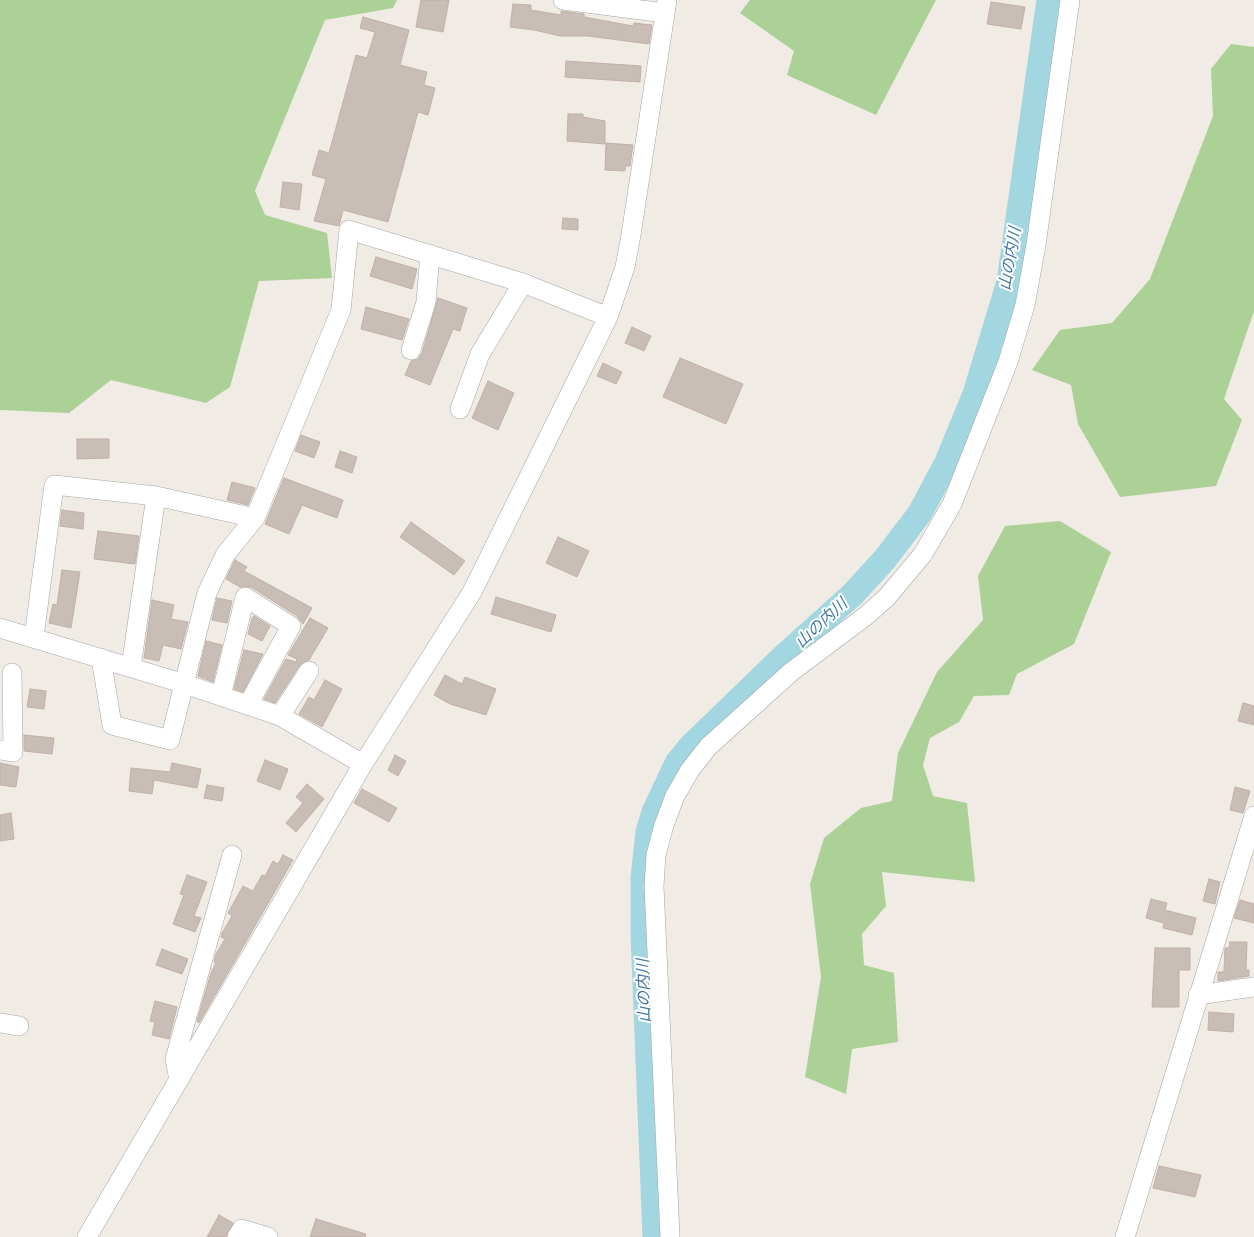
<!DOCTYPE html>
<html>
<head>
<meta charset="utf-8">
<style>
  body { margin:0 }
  canvas { display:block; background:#f0ebe4 }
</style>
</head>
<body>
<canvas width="1254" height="1237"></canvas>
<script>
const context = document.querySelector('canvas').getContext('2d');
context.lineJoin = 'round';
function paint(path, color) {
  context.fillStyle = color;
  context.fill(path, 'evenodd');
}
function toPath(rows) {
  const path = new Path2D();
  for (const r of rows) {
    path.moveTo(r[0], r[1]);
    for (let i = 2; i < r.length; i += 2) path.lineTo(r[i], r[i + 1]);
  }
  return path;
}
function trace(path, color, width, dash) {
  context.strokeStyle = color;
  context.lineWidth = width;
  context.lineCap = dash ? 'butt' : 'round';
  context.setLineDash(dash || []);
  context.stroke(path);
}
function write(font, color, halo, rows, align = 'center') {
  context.font = font + ' "Roboto Condensed","Noto Sans JP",sans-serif';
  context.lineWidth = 4;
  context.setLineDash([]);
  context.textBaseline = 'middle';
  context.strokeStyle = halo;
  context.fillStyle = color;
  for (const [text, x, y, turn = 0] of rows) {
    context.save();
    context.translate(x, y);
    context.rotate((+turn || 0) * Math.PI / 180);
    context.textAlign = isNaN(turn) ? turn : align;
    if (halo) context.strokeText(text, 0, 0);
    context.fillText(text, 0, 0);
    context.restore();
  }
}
paint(toPath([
  [0,0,397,0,393,8,325,20,255,191,265,215,327,233,332,278,259,281,230,387,206,403,111,380,69,413,0,410],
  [750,0,936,0,876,115,787,75,794,51,740,13],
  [1231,44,1254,47,1254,311,1224,399,1242,420,1216,486,1120,497,1078,424,1071,385,1032,370,1060,330,1112,323,1150,279,1213,116,1211,69],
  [1060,521,1111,552,1074,644,1017,674,1009,695,974,696,959,722,930,738,923,765,933,796,967,803,975,882,882,872,886,906,862,934,864,965,894,973,898,1042,852,1049,846,1094,805,1077,821,977,810,884,824,838,861,808,892,801,898,753,937,672,983,620,978,576,1005,526]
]), '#abd196');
trace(toPath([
  [655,1237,643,933,643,878,648,832,654,812,677,763,691,746,784,656,853,594,885,559,920,513,947,462,975,394,1009,282,1049,0]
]), '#a2d6e0', 25);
const building = toPath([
  [421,0,449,0,443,32,416,27,421,0],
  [991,2,1025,7,1021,29,987,24,991,2],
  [513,4,531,5,531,10,561,15,561,11,584,14,584,17,633,26,634,23,652,25,649,44,588,36,560,36,534,30,510,27,513,4],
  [363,17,409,30,400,65,427,72,424,85,435,88,428,115,418,112,388,222,343,210,339,226,314,221,326,179,312,175,319,150,329,153,356,55,367,58,375,32,360,28,363,17],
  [566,61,641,66,640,82,565,77,566,61],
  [568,114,583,114,583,117,605,121,605,144,567,141,568,114],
  [606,143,633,145,630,166,625,166,625,171,605,170,606,143],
  [283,182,302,184,299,210,280,207,283,182],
  [563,218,578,219,578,230,562,229,563,218],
  [376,257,417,269,412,289,370,276,376,257],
  [438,298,467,308,460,331,453,329,430,385,405,375,411,361,418,359,422,353,438,298],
  [366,307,409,319,402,340,361,329,366,307],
  [632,327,651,336,644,351,625,343,632,327],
  [680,358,743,384,726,424,663,397,680,358],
  [603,363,622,372,616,384,597,376,603,363],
  [488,381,514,393,498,430,472,418,488,381],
  [301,435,320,442,314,458,295,451,301,435],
  [77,439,109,439,109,458,77,459,77,439],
  [340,451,357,457,352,473,335,467,340,451],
  [284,478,343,500,337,518,302,505,289,534,265,524,284,478],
  [232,482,255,488,248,505,227,500,232,482],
  [62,510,84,513,83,529,60,526,62,510],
  [411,522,465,561,454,575,400,537,411,522],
  [98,531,139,536,135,564,94,559,98,531],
  [558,537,589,551,577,577,546,563,558,537],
  [235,560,247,567,244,571,312,608,303,624,297,616,251,587,240,587,226,579,235,560],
  [62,570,80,572,71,628,49,623,53,604,57,605,62,570],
  [496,597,556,615,551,632,491,614,496,597],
  [217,598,232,601,227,623,212,620,217,598],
  [152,600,174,605,171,619,188,622,181,649,163,645,159,661,144,658,152,600],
  [254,616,270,626,262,641,248,634,252,618,254,616],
  [310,618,328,628,309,660,300,665,275,703,264,699,286,659,296,662,297,659,288,655,310,618],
  [206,641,222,645,213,682,198,676,206,641],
  [244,650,263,654,243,692,234,689,244,650],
  [445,675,462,684,465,677,496,689,486,715,450,704,434,695,445,675],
  [325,680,342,689,322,727,299,714,309,697,314,700,325,680],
  [30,689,46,691,44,709,27,707,30,689],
  [1243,703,1254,706,1254,725,1238,721,1243,703],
  [24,735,54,738,52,754,24,751,24,735],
  [395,755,406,761,398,776,388,770,395,755],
  [265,760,288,769,280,790,257,781,265,760],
  [0,763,19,767,16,787,0,785,0,763],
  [172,763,201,769,197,788,154,780,152,794,129,791,131,768,170,772,172,763],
  [307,784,324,799,296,832,286,823,303,803,296,797,307,784],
  [207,785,224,788,222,801,204,798,207,785],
  [1235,787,1250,791,1243,813,1230,810,1235,787],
  [362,789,397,808,389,822,354,803,362,789],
  [11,813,14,839,0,841,0,815,11,813],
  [283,855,293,860,199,1023,197,1021,211,973,216,963,214,962,216,954,225,939,221,937,222,933,232,916,228,913,243,886,253,891,262,875,265,876,273,861,278,864,283,855],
  [187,875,207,882,194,916,201,918,195,932,173,924,184,895,180,894,187,875],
  [1209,879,1220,882,1215,904,1203,901,1209,879],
  [1151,899,1167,903,1165,910,1196,918,1192,935,1163,928,1164,923,1146,918,1151,899],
  [1240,900,1254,904,1254,923,1234,918,1240,900],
  [1230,942,1247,942,1246,970,1249,970,1249,976,1218,981,1218,972,1224,972,1225,948,1229,948,1230,942],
  [1155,948,1190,948,1190,970,1179,970,1179,1007,1152,1007,1155,948],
  [162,949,188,959,182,974,156,965,162,949],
  [155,1001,177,1007,169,1039,152,1035,155,1022,150,1021,155,1001],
  [1209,1012,1234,1014,1233,1032,1208,1030,1209,1012],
  [1159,1166,1201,1175,1195,1197,1153,1188,1159,1166],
  [219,1215,233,1223,226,1237,207,1237,219,1215],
  [316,1219,366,1234,365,1237,310,1237,316,1219]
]);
paint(building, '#c8bdb7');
trace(building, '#c2b0a5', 1);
const minor = toPath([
  [563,0,665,13],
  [411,350,426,302,430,254],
  [460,409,480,354,523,283],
  [0,628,185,684,280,716,363,764],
  [34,637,54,485,156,496,255,518],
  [101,658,112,725,170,740,207,593,225,555,255,518,341,310,349,230,523,283,608,317],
  [131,667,156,496],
  [221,696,245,597,291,626,248,705],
  [280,716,309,671],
  [0,750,13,752,12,673],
  [1198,995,1254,987],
  [0,1023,19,1026],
  [179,1080,175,1059,232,855],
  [87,1237,363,764,472,592,608,317,625,267,631,235,667,0],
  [237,1237,242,1229,268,1237],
  [670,1237,654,886,656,855,664,825,675,796,690,770,708,747,791,672,867,615,887,597,923,554,952,504,1008,362,1025,305,1036,245,1070,0],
  [1125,1237,1254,816]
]);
trace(minor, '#a5a5a5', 20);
trace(minor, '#fff', 19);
write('italic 16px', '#4078a3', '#fff', [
  ["山の内川",1011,259,-80],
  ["山の内川",822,624,-43],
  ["山の内川",645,991,-92]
]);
</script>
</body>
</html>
